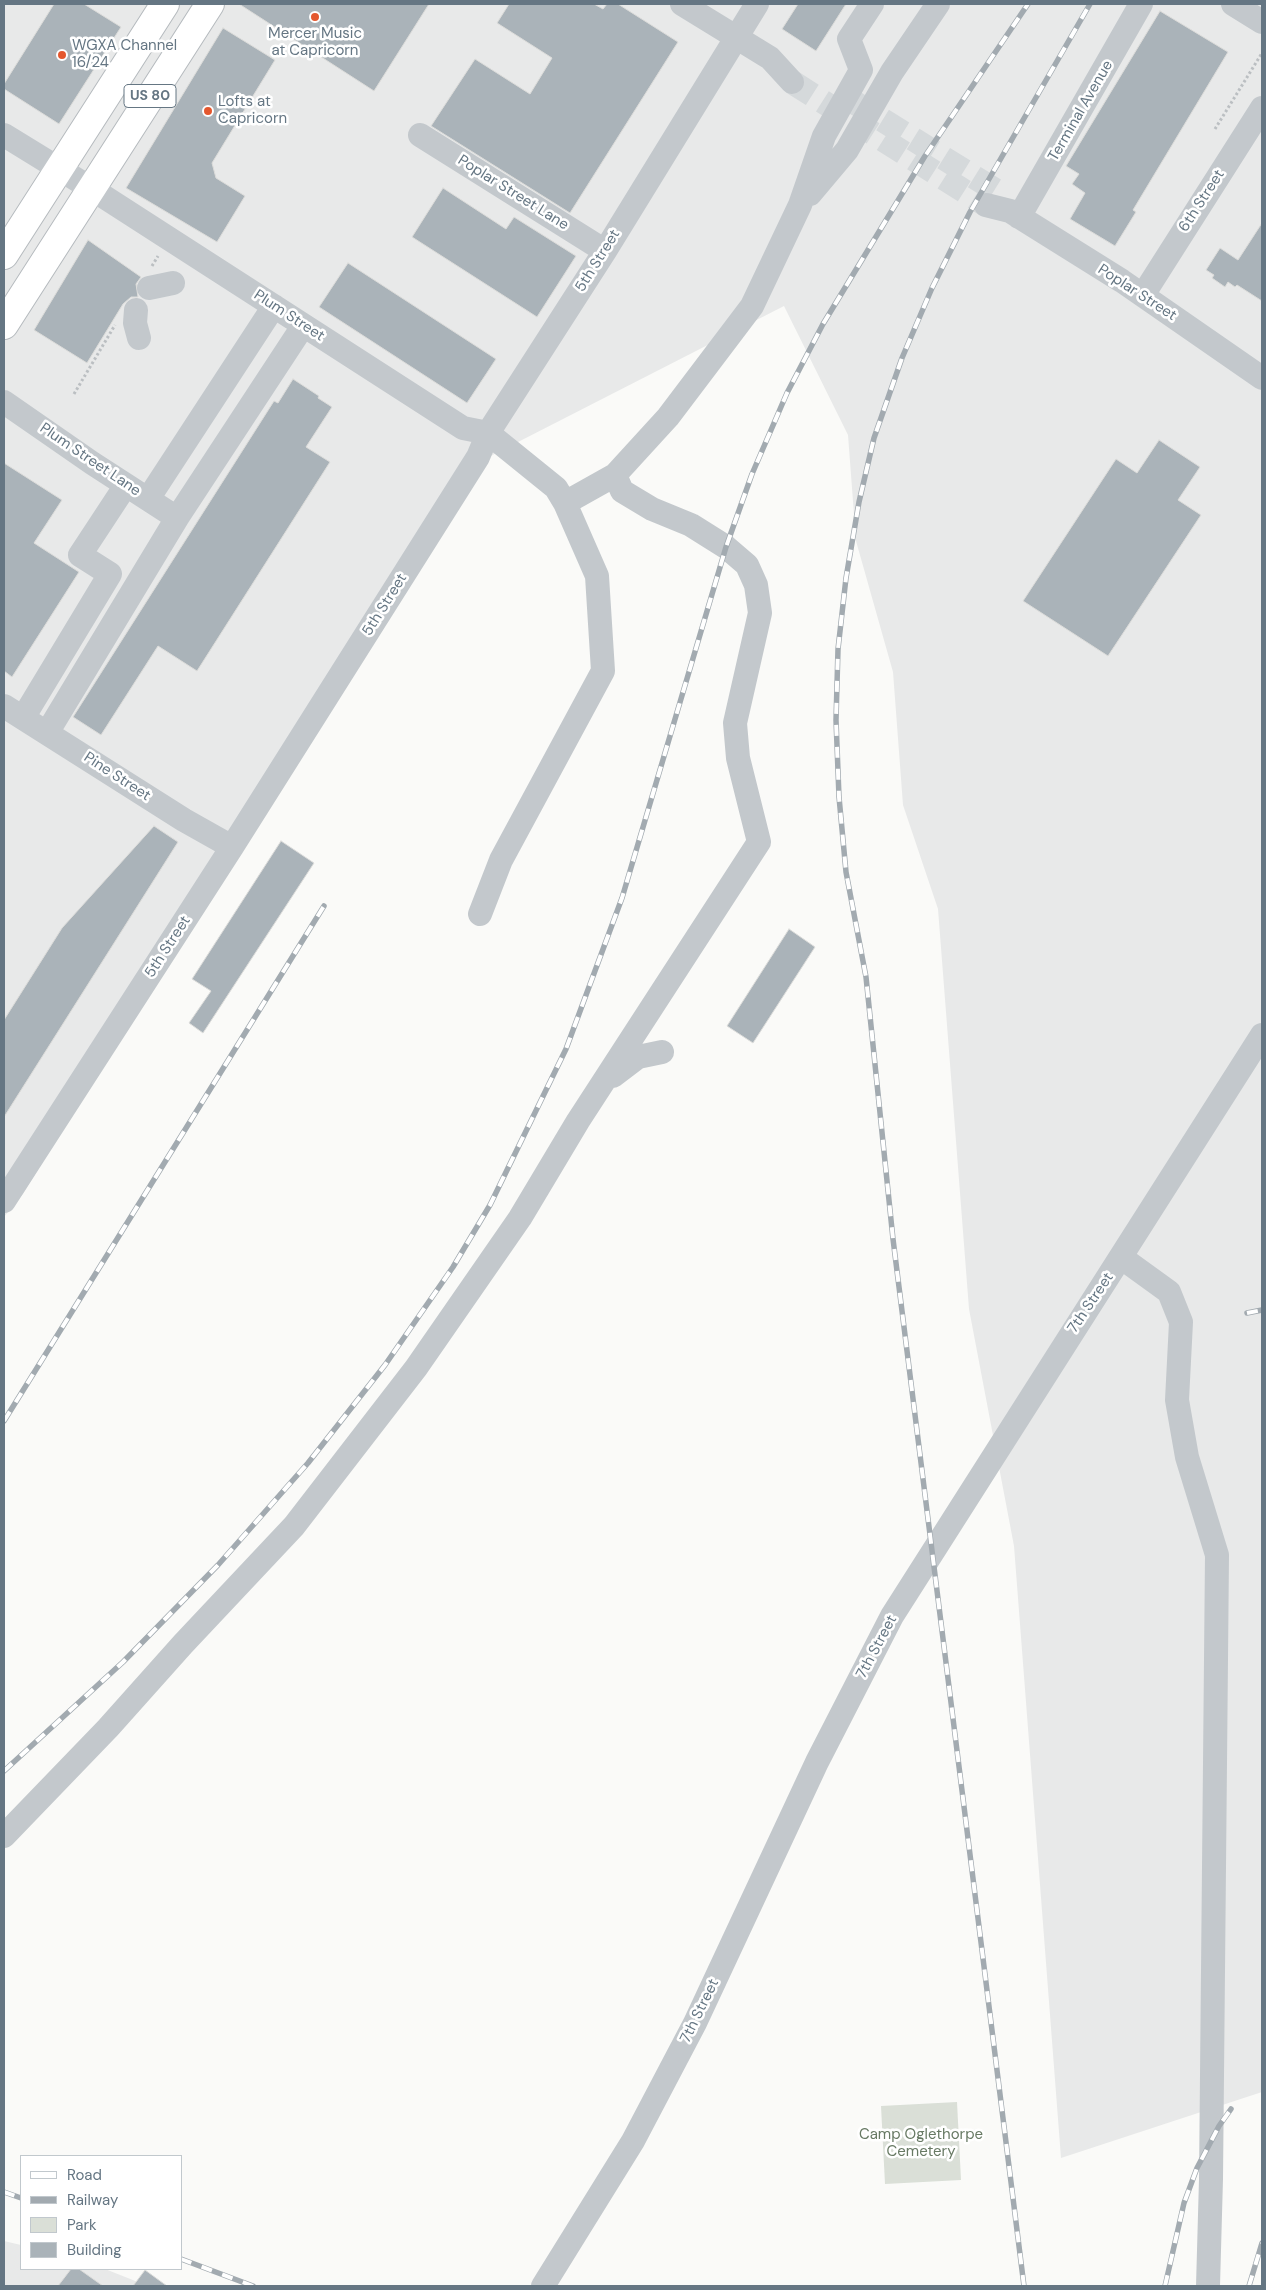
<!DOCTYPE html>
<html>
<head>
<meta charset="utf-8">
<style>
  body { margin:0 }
  #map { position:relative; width:1266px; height:2290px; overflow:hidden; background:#fafaf8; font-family:"DM Sans",sans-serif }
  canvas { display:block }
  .frame { position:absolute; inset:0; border:5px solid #657683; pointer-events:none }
  .legend { position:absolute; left:20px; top:2155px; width:162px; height:115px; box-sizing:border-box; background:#fff; border:1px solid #c1c8cd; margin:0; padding:6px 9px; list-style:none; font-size:15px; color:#657683 }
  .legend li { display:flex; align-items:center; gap:10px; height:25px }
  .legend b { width:25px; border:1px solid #c1c8cd }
</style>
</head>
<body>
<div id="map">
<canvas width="1266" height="2290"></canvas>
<div class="frame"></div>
<ul class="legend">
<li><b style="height:6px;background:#fff"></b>Road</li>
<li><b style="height:6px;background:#a2aab0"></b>Railway</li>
<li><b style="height:14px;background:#dadfd7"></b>Park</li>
<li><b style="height:14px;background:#aab3b9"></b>Building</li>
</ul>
</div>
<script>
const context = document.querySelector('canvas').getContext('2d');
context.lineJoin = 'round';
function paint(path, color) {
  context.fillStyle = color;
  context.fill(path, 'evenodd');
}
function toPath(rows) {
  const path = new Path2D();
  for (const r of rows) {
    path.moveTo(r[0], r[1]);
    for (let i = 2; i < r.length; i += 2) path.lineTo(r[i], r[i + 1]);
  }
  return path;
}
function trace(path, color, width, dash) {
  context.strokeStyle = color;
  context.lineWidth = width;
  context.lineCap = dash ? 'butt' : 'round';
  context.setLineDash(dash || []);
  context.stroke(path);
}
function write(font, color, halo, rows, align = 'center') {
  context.font = font + ' "DM Sans",sans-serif';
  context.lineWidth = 5;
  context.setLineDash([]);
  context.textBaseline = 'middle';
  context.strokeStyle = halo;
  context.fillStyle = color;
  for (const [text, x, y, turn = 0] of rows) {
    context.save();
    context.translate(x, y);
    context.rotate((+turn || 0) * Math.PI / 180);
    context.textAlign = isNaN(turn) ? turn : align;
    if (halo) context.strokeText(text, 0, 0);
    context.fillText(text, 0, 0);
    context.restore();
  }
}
paint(toPath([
  [4,4,1262,4,1262,2092,1061,2158,1014,1546,969,1309,938,909,903,805,893,672,856,541,848,435,784,306,475,464,332,689,23,1194,4,1217],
  [4,2241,21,2245,21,2269,105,2269,148,2286,4,2286]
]), '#e8e9e9');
paint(toPath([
  [957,2102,961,2180,885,2184,881,2106]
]), '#dadfd7');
const building = toPath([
  [54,4,84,4,121,27,59,124,4,89,4,84,54,4],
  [239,4,429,4,374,91,239,4],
  [509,4,594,4,603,9,607,4,618,4,678,42,570,213,431,126,475,59,530,94,552,58,497,23,509,4],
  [798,4,846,4,816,51,782,29,798,4],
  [1160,11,1228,52,1133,210,1136,212,1115,246,1070,219,1085,193,1072,184,1079,174,1066,166,1160,11],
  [223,28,275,60,212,163,216,178,245,196,217,242,126,188,223,28],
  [443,188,506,229,514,217,576,256,537,317,412,237,443,188],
  [1262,223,1262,301,1237,285,1235,287,1228,282,1225,287,1212,278,1214,275,1206,270,1220,248,1238,260,1262,223],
  [88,240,141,277,136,284,138,297,131,297,123,304,87,363,34,330,88,240],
  [348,263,496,359,467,403,319,307,348,263],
  [293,379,319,396,318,398,332,407,306,447,330,462,197,671,158,646,101,735,73,717,274,401,278,403,293,379],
  [1159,440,1200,467,1178,500,1201,515,1108,656,1023,601,1116,459,1137,473,1159,440],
  [4,463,62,500,34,543,79,572,12,677,4,671,4,463],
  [154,826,178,842,4,1117,4,1020,62,928,154,826],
  [281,841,314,863,203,1033,189,1023,211,991,192,979,281,841],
  [789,929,815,947,753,1043,727,1026,789,929],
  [71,2269,79,2269,103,2286,58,2286,71,2269],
  [145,2270,167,2286,133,2286,145,2270]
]);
paint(building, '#aab3b9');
trace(building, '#dcdcda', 1);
trace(toPath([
  [792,82,986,205],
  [852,101,995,190]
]), '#d5d9db', 24, [24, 12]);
const major = toPath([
  [4,255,165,4],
  [4,325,210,4]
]);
trace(major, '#b5babe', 30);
trace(toPath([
  [1215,129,1262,53],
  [152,266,158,256],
  [74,394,115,325]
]), '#bbbfc2', 3, [2.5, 2.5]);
trace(toPath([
  [682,4,770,58,792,82],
  [1233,4,1262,22],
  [4,135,92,189,463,428,488,433,556,488,565,503,597,576,603,671,501,860,480,914],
  [420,135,605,251],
  [810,194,847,150,892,72,938,4],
  [986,205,1010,211,1122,281,1262,378],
  [1019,217,1141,4],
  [149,288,173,283],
  [1143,295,1262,108],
  [136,310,135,323,139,338],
  [4,402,92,463,177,518],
  [148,499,274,306],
  [565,503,615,475,668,417,752,306,800,205,824,136,861,70,849,39,872,4],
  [4,706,184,820,232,847],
  [23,718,110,574,80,555,126,485],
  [47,733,177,518,303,326],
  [613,1076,638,1057,662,1052],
  [4,1201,232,847,478,457,488,433,605,251,757,4],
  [1122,1258,1169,1292,1181,1322,1177,1400,1187,1457,1217,1555,1211,2179,1208,2286],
  [4,1836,108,1728,183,1644,294,1526,416,1368,520,1218,578,1121,759,842,738,758,735,723,760,613,756,585,747,565,726,547,691,525,652,509,622,491,615,475],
  [543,2286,633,2141,695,2023,817,1762,892,1616,1262,1035]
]), '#c3c8cc', 24);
trace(major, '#fff', 28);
const rail = toPath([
  [1247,1313,1262,1310],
  [4,1421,324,906],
  [4,1771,123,1662,218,1565,308,1463,385,1365,453,1267,490,1205,566,1049,622,898,726,547,752,474,787,393,823,324,925,156,1028,4],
  [4,2192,21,2198],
  [181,2259,253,2286],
  [1024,2286,893,1239,866,977,846,872,839,797,836,720,838,649,846,578,859,502,874,438,902,358,932,288,970,212,1090,4],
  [1165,2286,1184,2203,1197,2168,1219,2126,1231,2109],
  [1249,2286,1262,2243]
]);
trace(rail, '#a2aab0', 5.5);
trace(rail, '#fff', 4, [11]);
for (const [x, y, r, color] of [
  [315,17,5,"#e4572e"],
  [62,55,5,"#e4572e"],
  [208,111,5,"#e4572e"]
]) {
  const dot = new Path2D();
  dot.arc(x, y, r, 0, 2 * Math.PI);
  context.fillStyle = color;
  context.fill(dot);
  trace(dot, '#fff', 2);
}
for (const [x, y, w] of [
  [150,96,52]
]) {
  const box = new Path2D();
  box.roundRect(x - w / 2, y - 11.5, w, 23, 4);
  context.fillStyle = '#fff';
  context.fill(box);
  trace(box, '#657683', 1);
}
write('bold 14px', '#657683', null, [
  ["US 80",150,96]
]);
write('15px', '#657683', '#fff', [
  ["Mercer Music",315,34,"center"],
  ["at Capricorn",315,51,"center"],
  ["WGXA Channel",72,46],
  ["16/24",72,63],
  ["Lofts at",218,102],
  ["Capricorn",218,119]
], 'left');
write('15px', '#657683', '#fff', [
  ["Terminal Avenue",1081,111,-60],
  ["Poplar Street Lane",513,193,32],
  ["6th Street",1202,201,-57],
  ["5th Street",598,261,-58],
  ["Poplar Street",1137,293,33],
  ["Plum Street",289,316,33],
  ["Plum Street Lane",90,460,34],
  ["5th Street",385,605,-58],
  ["Pine Street",117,777,33],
  ["5th Street",168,947,-57],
  ["7th Street",1091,1303,-56],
  ["7th Street",877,1647,-62],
  ["7th Street",700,2011,-64]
]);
write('15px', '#687a64', '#fff', [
  ["Camp Oglethorpe",921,2135],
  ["Cemetery",921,2152]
]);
</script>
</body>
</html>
